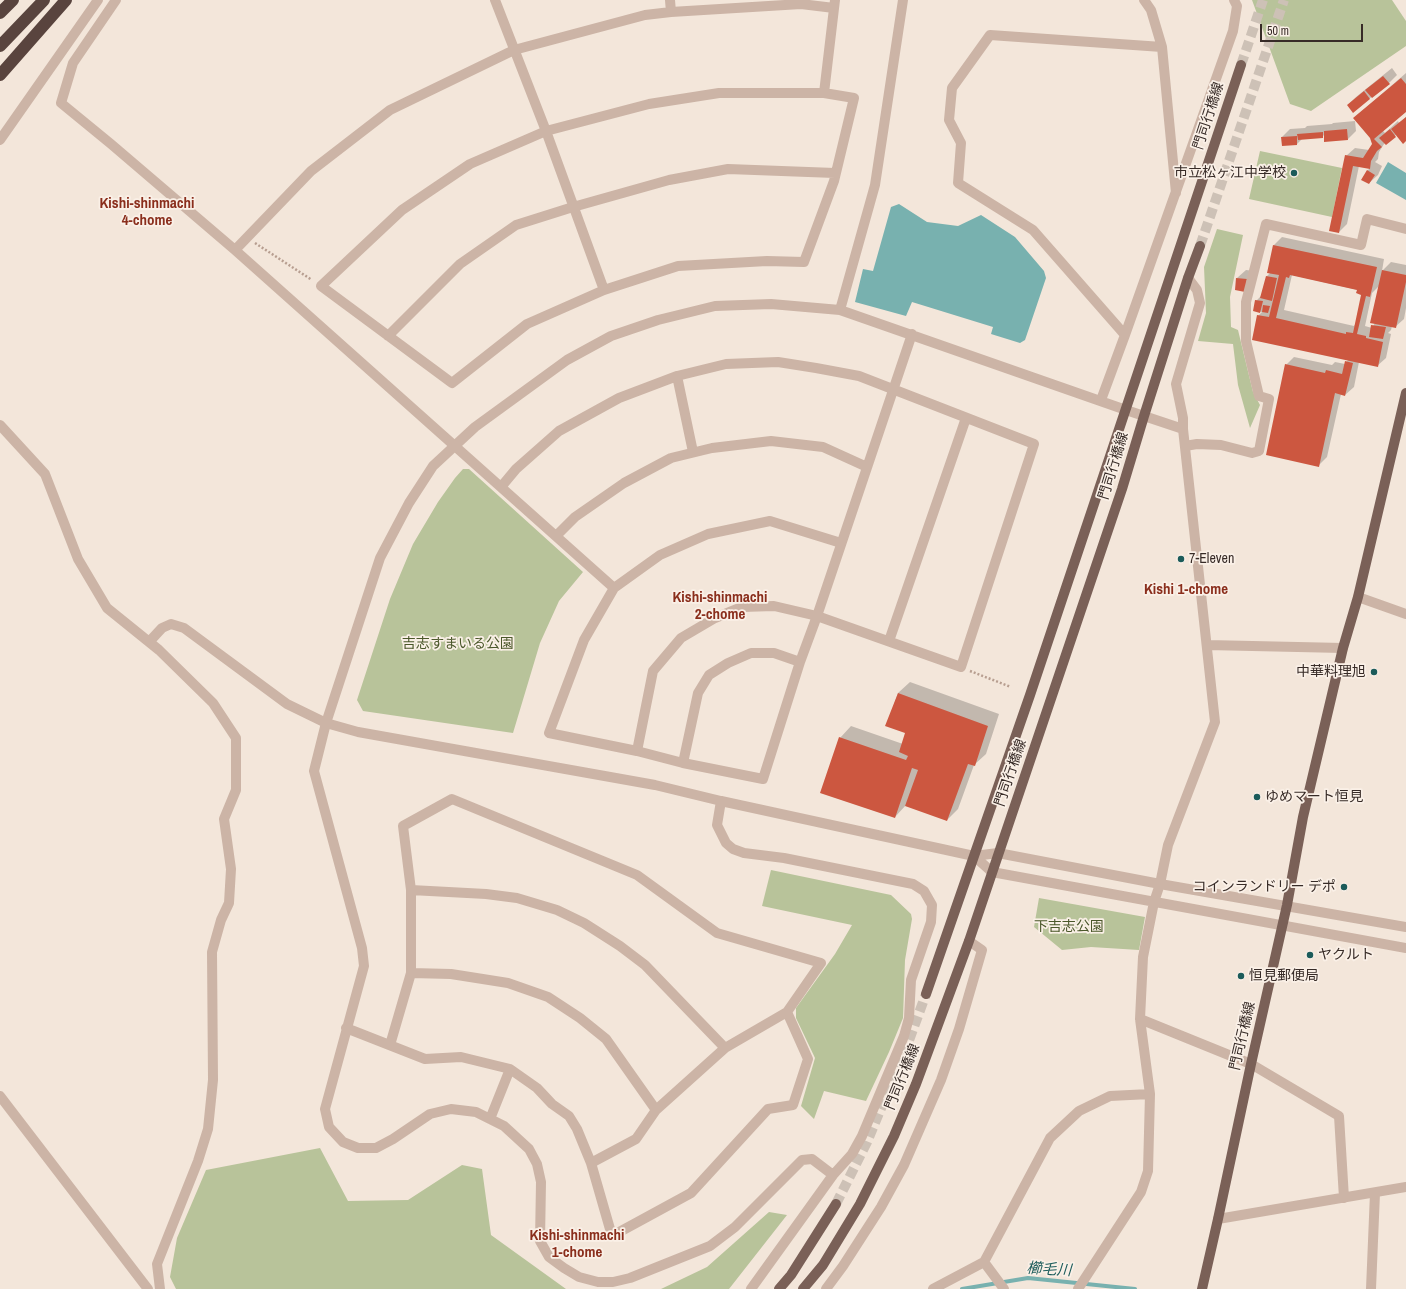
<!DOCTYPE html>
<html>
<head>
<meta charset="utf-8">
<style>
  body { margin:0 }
  #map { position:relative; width:1406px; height:1289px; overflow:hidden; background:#f3e6da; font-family:"Archivo Narrow",sans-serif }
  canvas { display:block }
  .scale { position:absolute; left:1260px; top:24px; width:103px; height:18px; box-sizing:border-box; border:2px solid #372b27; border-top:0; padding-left:5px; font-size:12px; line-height:14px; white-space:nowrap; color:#372b27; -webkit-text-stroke:3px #faf0e7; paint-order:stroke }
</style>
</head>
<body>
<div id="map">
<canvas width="1406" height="1289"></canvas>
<div class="scale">50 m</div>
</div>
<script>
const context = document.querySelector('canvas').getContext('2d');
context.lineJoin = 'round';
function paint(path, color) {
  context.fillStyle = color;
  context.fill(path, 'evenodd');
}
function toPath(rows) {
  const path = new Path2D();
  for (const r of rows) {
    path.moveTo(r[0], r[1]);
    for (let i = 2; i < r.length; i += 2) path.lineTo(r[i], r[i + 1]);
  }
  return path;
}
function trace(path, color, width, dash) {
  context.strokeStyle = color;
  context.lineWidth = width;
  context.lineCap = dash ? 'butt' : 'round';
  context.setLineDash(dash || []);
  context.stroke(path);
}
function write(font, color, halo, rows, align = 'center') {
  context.font = font + ' "Archivo Narrow","Noto Sans JP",sans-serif';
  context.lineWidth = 3.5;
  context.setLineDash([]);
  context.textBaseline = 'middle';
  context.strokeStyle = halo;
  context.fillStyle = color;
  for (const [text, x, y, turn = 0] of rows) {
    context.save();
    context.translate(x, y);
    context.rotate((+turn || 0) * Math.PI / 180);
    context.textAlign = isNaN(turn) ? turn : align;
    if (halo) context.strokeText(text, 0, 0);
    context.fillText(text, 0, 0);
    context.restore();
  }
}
paint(toPath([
  [1252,0,1392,0,1406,21,1406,46,1311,111,1290,104],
  [1260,151,1342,168,1332,217,1249,199],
  [1217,229,1243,235,1230,297,1231,327,1238,330,1253,392,1260,405,1250,428,1238,385,1233,344,1198,341,1206,313,1204,267],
  [463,469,469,469,583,572,559,601,540,643,513,733,363,711,357,700,390,599,413,544,438,502,455,478],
  [771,870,891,895,911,914,912,919,905,960,903,1018,889,1052,866,1101,824,1091,814,1119,801,1106,815,1058,796,1018,796,1008,835,954,852,925,762,906],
  [1039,898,1145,917,1139,950,1091,947,1062,950,1034,927],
  [320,1148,348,1201,408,1200,462,1165,482,1169,491,1235,566,1289,176,1289,170,1277,177,1238,206,1170],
  [769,1212,787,1215,729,1289,661,1289,707,1267]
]), '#b8c39a');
paint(toPath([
  [1388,162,1406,173,1406,200,1376,183],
  [899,204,927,222,958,226,981,215,1015,237,1044,271,1046,278,1025,340,1020,343,991,334,993,327,912,302,906,316,855,302,863,269,873,271,891,207]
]), '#78b1af');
paint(toPath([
  [1392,68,1397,75,1389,83,1369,99,1348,105,1356,97],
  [1406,73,1406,111,1383,131,1385,133,1398,121,1399,123,1406,117,1406,140,1397,134,1386,144,1385,143,1384,144,1379,152,1378,159,1375,162,1382,166,1378,175,1369,183,1367,171,1370,168,1359,166,1347,224,1339,232,1346,156,1355,148,1369,150,1373,144,1371,137,1354,118],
  [1355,121,1356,131,1348,139,1325,134,1322,137,1302,139,1297,144,1282,145,1282,137,1290,129,1305,128,1307,126,1332,124,1333,123],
  [1282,237,1384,259,1382,271,1391,262,1406,265,1406,308,1404,319,1395,327,1392,326,1391,330,1388,333,1391,334,1386,358,1377,366,1359,362,1354,387,1345,395,1341,394,1327,457,1319,465,1286,365,1294,357,1332,365,1335,362,1345,364,1348,360,1258,316,1262,312,1254,311,1256,301,1262,295,1267,276,1270,273,1268,272,1274,245],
  [1292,275,1358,290,1362,294,1356,323,1354,326,1284,310],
  [1379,286,1375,323,1372,328,1365,326,1372,293],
  [1246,270,1255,271,1253,283,1236,290,1237,278],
  [910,682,999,714,986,754,974,765,958,809,947,820,906,805,895,817,840,738,851,726,903,744,907,733,887,725,898,693]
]), '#0003');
trace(toPath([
  [962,1289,1028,1278,1135,1289]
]), '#78b1af', 4);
paint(toPath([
  [1383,76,1390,84,1372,98,1365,90],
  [1401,78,1406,84,1406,112,1374,139,1382,147,1377,151,1371,161,1370,169,1353,166,1339,233,1329,231,1345,155,1363,158,1372,144,1370,138,1353,118],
  [1364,91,1370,99,1353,113,1347,105],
  [1406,117,1406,141,1403,144,1391,129],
  [1347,129,1348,140,1324,142,1324,131],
  [1390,129,1396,137,1386,145,1379,138],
  [1323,132,1323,138,1298,140,1297,134],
  [1297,136,1297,145,1282,146,1281,137],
  [1367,170,1375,175,1369,184,1361,180],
  [1273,245,1377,267,1370,297,1366,296,1357,334,1366,336,1366,338,1383,342,1378,367,1252,340,1257,315,1269,317,1279,275,1267,273],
  [1290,275,1357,290,1356,293,1361,295,1353,333,1346,332,1346,334,1276,318,1286,277,1289,278],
  [1382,270,1406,275,1406,282,1396,328,1370,323],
  [1266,276,1277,278,1272,301,1260,298],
  [1236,278,1247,279,1245,292,1235,290],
  [1255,300,1263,301,1260,313,1253,311],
  [1263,305,1270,306,1268,313,1262,312],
  [1371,325,1386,327,1383,339,1369,337],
  [1345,361,1353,363,1345,396,1335,393,1319,467,1266,455,1285,364,1325,373,1326,370,1342,374],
  [898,693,988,726,975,766,968,764,947,821,905,806,918,770,912,768,895,818,820,793,839,737,906,760,908,756,899,752,905,733,885,726]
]), '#cc5740');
trace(toPath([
  [1241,65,1263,0],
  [1200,246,1284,0],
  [836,1204,867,1142,908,1043,926,994]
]), '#cdc1b6', 10, [10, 5]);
trace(toPath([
  [255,243,312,280],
  [970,671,1011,687]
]), '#b79e90', 2.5, [2, 2]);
trace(toPath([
  [116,0,73,63,61,103,111,144,235,250,614,588],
  [495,0,546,131,604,290],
  [670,0,671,12],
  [1144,0,1151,10,1162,47],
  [719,93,824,93,854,98,834,181,804,262,767,261,678,266,604,290,527,324,452,383,321,286,402,210,470,164,546,131,649,104,719,93],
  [824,93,835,0],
  [0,140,98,0],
  [235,250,311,171,390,110,514,50,645,15,671,12,801,4,834,8],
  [840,310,875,185,903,0],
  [1125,335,1033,230,958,183,961,143,949,120,952,88,990,35,1162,47,1176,193],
  [388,336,460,264,516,225,573,207,669,180,728,169,835,173],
  [677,376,693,452],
  [1101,400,1125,335,1233,31,1237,6,1234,0],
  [0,425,45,474,78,559,107,608,159,650,213,703,236,738,236,790,224,819,231,869,229,903,221,920,212,952,213,1080,208,1129,198,1161,157,1264,160,1289],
  [1185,446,1197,444,1221,445,1252,453,1259,451,1269,399,1259,396,1246,341,1246,302,1266,224,1361,245,1367,219,1406,229],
  [501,487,516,469,559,431,619,398,677,376,726,364,778,362,816,368,859,376,1034,444,961,667,817,616,774,606,742,607,715,618,681,638,653,671,637,751],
  [556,536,575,517,624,483,671,458,712,448,771,441,823,447,867,467],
  [841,543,770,521,708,534,660,555,614,588,584,640,549,733,637,751,683,763,763,779,800,662,817,616,912,334],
  [1358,597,1406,614],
  [889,641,966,418],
  [149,642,162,628,171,624,184,628,287,704,326,723,358,732,655,785,721,801,974,856,998,853,1160,884,1406,927],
  [1207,645,1343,648],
  [683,763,698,693,709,675,728,663,751,653,774,653,800,662],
  [721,801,717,825,726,843,733,849,744,853,784,858,913,884,924,891,932,905,931,922,911,980,909,1018,904,1036,862,1136,852,1154,833,1175,751,1289],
  [974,856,992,872,1406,948],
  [411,890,486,894,517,898,557,910,584,923,620,946,645,965,725,1048],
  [411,973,451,974,508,983,548,997,580,1018,606,1039,656,1110],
  [1140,1019,1251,1064,1339,1116,1344,1198],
  [346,1028,425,1059,461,1057,510,1069,490,1119],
  [390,1045,411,973,411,890,403,826,452,799,637,875,717,933,821,963,787,1012,725,1048,656,1110,636,1139,591,1163,577,1129,569,1116,552,1104,537,1088,510,1069],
  [0,1096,148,1289],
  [591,1163,612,1236,691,1193,768,1109,793,1105,808,1059,787,1012],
  [833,1175,812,1159,802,1160,735,1227,710,1246,630,1278,613,1282,598,1282,579,1277,564,1268,549,1257,540,1241,541,1182,537,1164,529,1149,504,1126,476,1112,451,1109,430,1114,393,1139,376,1148,358,1148,343,1142,329,1127,325,1109,364,966,362,948,314,771,326,723,380,558,409,503,433,466,475,427,567,360,611,336,658,320,715,306,771,304,840,310,1126,410,1183,429],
  [1218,1219,1406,1187],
  [984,1262,1050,1138,1079,1111,1110,1096,1150,1094],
  [826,1289,843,1266,881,1207,904,1165,941,1080,959,1029,982,950,969,941],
  [933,1289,984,1262,1004,1289],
  [1078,1289,1141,1192,1148,1171,1150,1094,1140,1019,1143,957,1154,902,1160,884,1168,845,1215,722,1183,429,1183,418,1176,384,1200,303,1197,290,1188,278],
  [1371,1289,1375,1193]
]), '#ccb4a6', 10);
trace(toPath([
  [926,994,1030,695,1241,65],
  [779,1289,791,1275,836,1204],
  [803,1289,823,1265,860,1204,894,1136,916,1084,969,941,1122,489,1144,416,1188,278,1200,246],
  [1202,1289,1218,1219,1251,1064,1287,905,1303,817,1343,648,1358,597,1406,393]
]), '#7a6057', 10);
trace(toPath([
  [0,13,13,0],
  [0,46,44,0],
  [0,75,66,0]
]), '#59443e', 12);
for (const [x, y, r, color] of [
  [1294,173,4,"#1b5b5a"],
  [1181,559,4,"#1b5b5a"],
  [1374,672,4,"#1b5b5a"],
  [1257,797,4,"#1b5b5a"],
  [1344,887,4,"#1b5b5a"],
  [1310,955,4,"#1b5b5a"],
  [1241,976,4,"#1b5b5a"]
]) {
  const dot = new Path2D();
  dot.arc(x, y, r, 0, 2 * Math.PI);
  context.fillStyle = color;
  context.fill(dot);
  trace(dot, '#faf0e7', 1.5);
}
write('14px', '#372b27', '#faf0e7', [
  ["門司行橋線",1209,116,-72],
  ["門司行橋線",1114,466,-73],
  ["門司行橋線",1011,773,-71],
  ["門司行橋線",1243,1036,-77],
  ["門司行橋線",903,1077,-68]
]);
write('14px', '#372b27', '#faf0e7', [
  ["市立松ヶ江中学校",1286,173,"right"],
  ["7-Eleven",1189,559],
  ["中華料理旭",1366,672,"right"],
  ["ゆめマート恒見",1265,797],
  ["コインランドリー デポ",1336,887,"right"],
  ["ヤクルト",1318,955],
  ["恒見郵便局",1249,976]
], 'left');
write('14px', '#4a572a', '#faf0e7', [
  ["吉志すまいる公園",458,644],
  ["下吉志公園",1069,927]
]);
write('bold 15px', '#8a2e1c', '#faf0e7', [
  ["Kishi-shinmachi",147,204],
  ["4-chome",147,221],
  ["Kishi 1-chome",1186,590],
  ["Kishi-shinmachi",720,598],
  ["2-chome",720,615],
  ["Kishi-shinmachi",577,1236],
  ["1-chome",577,1253]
]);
write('italic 15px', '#1b5b5a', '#faf0e7', [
  ["櫛毛川",1049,1270,3]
]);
</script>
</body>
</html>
